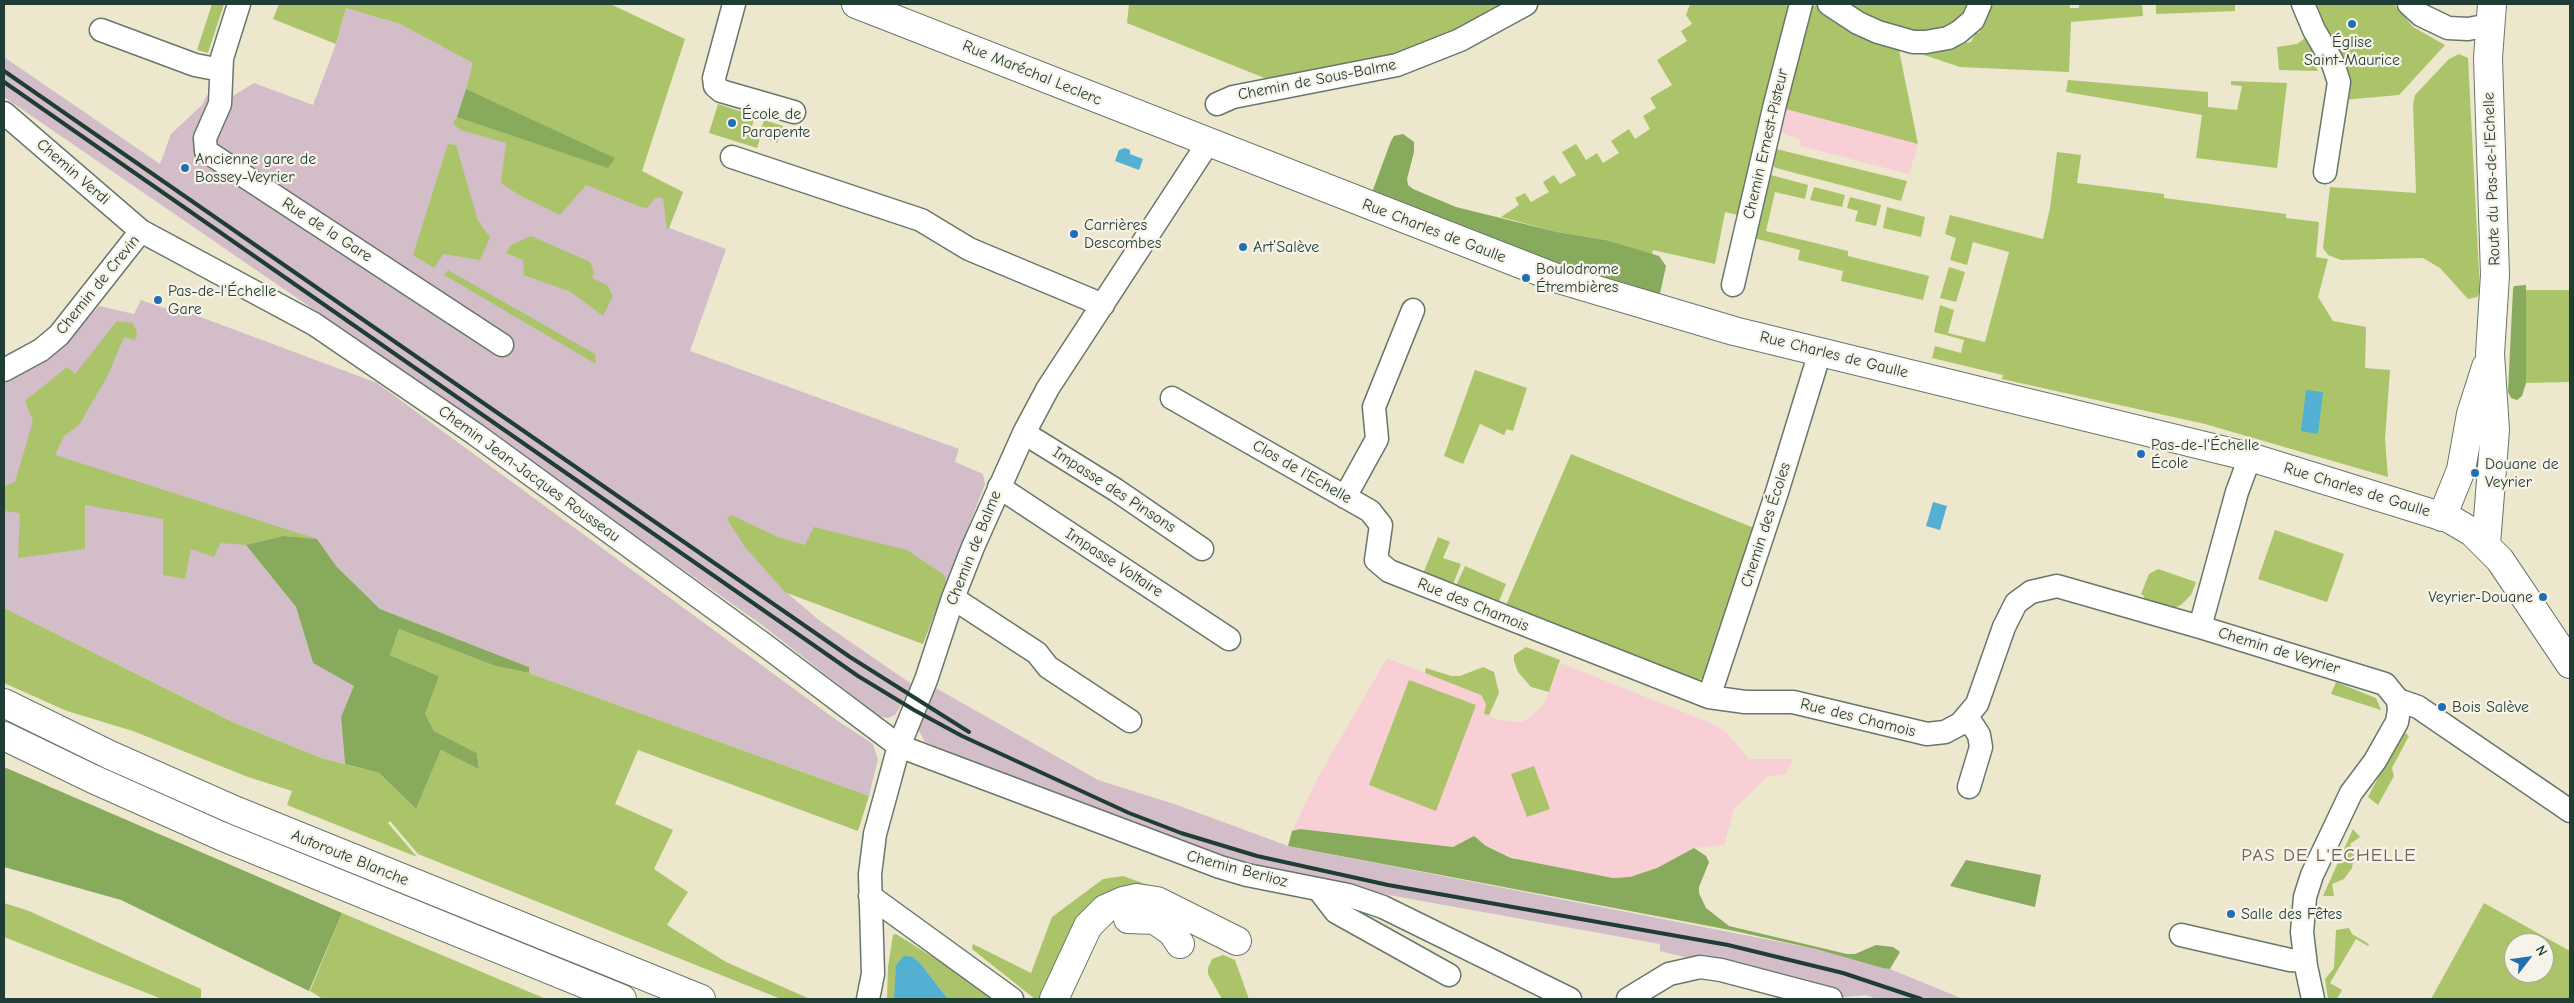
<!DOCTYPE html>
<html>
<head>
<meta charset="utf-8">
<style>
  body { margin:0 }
  #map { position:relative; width:2574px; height:1003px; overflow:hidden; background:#ece7cd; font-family:"Comic Neue",sans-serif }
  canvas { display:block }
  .frame { position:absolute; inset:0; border:5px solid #1f3d34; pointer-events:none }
  .north { position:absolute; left:2504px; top:933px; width:50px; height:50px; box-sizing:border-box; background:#f7f3e8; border:1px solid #a1aaa0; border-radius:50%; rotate:60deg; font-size:14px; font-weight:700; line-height:20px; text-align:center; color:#1f3d34 }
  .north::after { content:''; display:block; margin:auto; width:18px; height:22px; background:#1f6fb2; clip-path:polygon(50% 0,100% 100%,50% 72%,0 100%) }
</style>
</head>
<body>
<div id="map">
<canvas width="2574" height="1003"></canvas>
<div class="frame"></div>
<div class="north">N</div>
</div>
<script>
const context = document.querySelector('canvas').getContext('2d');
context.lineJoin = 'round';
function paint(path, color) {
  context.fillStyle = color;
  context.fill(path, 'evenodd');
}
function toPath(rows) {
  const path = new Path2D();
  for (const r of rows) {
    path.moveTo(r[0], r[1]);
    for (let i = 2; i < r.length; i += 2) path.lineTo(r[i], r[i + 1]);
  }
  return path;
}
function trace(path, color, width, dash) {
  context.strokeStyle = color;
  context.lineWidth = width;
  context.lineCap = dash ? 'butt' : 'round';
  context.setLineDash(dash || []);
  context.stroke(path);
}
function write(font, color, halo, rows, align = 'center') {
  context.font = font + ' "Comic Neue",sans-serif';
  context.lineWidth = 4.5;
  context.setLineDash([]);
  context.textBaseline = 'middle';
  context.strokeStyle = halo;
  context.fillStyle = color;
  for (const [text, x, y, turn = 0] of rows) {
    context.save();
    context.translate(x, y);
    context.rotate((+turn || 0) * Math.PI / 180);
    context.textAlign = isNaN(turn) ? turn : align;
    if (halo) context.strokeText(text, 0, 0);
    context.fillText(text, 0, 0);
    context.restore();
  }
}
paint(toPath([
  [1778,107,1918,144,1909,174,1800,146,1800,139,1775,131],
  [1387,658,1481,695,1486,704,1484,714,1499,720,1511,721,1521,722,1529,718,1544,704,1561,663,1713,724,1726,732,1749,759,1793,759,1786,774,1768,776,1734,809,1724,845,1694,848,1657,868,1630,877,1613,878,1520,860,1486,846,1474,837,1454,847,1300,829,1292,831,1320,774]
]), '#f7cfd4');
paint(toPath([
  [346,8,400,24,474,63,466,88,683,192,669,228,726,249,690,351,959,449,955,462,983,474,985,484,923,644,787,593,820,621,913,685,895,715,888,718,879,716,762,625,313,309,4,97,4,57,160,164,171,134,202,105,207,95,220,104,254,83,313,105,336,44],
  [141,300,164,308,179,309,377,383,835,719,873,744,878,759,869,796,529,673,529,667,380,609,337,567,317,539,247,546,296,607,313,663,355,686,341,717,345,764,321,758,235,723,4,608,4,384,56,353,99,306,134,314],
  [934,687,1098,780,1177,805,1288,846,1816,949,1890,969,1963,999,1877,999,1866,995,1845,997,1660,951,1660,944,1350,888,1248,865,1091,810,925,742,917,727]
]), '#d2bdc8');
paint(toPath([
  [212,4,224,4,208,53,197,50],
  [279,4,610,4,685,39,642,171,683,192,669,228,667,229,663,198,655,198,647,208,641,207,586,185,560,215,519,195,501,183,506,143,460,130,453,123,457,117,608,167,614,158,466,89,473,63,400,24,346,8,336,44,273,19],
  [1129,4,1506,4,1499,8,1494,8,1486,16,1454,32,1360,65,1272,81,1127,23],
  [1690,4,1792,4,1743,216,1725,212,1715,264,1653,250,1652,255,1606,240,1557,232,1501,217,1519,205,1515,198,1525,193,1531,202,1549,192,1543,182,1554,175,1560,184,1576,175,1562,152,1576,144,1586,160,1597,153,1603,163,1619,153,1611,141,1629,129,1635,139,1650,129,1643,116,1656,108,1650,98,1672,85,1657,60,1687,41,1681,31,1692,24,1686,15],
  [1839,4,1974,4,1953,27,1935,28,1930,34,1910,33],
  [1992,4,2070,4,2070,8,2079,8,2079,4,2142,4,2143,16,2071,22,2069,72,1960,67,1924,55,1924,49,1971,42,1976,32,1979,33],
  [2156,4,2235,4,2235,11,2156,14],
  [2317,4,2394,4,2413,27,2445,45,2399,95,2343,100,2330,42],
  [1818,5,1846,27,1899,50,1918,144,1778,107,1807,7],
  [2309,35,2320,53,2312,58,2318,71,2279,70,2277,47,2297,44],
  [2459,54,2468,58,2480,291,2477,297,2468,299,2440,268,2423,258,2341,260,2328,255,2323,248,2330,187,2416,193,2413,104,2415,95,2449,59],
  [2068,80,2208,92,2208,107,2237,110,2242,86,2231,85,2231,81,2287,83,2277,168,2196,158,2202,115,2066,92],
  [718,104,755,116,750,133,759,136,764,120,783,126,777,143,761,135,757,148,709,133],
  [448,144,456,145,478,221,490,237,480,260,443,254,434,268,413,255],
  [1772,148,1907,181,1901,201,1776,168,1770,163],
  [2057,152,2081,155,2077,183,2164,194,2164,198,2286,214,2286,218,2319,222,2316,257,2328,259,2318,297,2333,321,2366,327,2365,368,2390,370,2385,439,2388,477,2205,424,2002,379,2003,375,1932,358,1935,346,1961,353,1964,340,1934,332,1940,305,1954,310,1948,333,1985,342,2009,252,1973,242,1967,265,1950,260,1956,238,1945,234,1950,215,2043,239,2050,208],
  [1767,174,1808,185,1805,199,1775,192,1766,231,1848,251,1848,256,1929,276,1923,300,1841,281,1843,271,1798,260,1800,250,1754,238],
  [1814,187,1845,195,1842,207,1810,200],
  [1850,197,1881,205,1876,226,1855,221,1858,211,1847,208],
  [1887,207,1925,217,1921,237,1883,228],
  [531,236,590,262,594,272,592,278,607,285,613,296,603,316,571,292,524,275,523,260,506,253,511,245],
  [1949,267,1965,272,1956,302,1940,298],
  [448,270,595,354,596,364,444,275],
  [2526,290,2570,290,2570,382,2526,383],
  [117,321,133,323,137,333,135,340,124,337,108,375,79,425,64,436,55,455,317,539,283,536,246,545,220,543,214,557,191,549,185,579,163,575,163,519,85,505,85,549,18,558,20,513,4,511,4,486,15,482,33,421,25,401,67,367,75,374],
  [1475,370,1527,388,1513,431,1507,429,1504,435,1480,424,1463,464,1444,456],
  [1571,454,1759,530,1708,677,1696,681,1506,605],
  [731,515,780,538,805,545,814,527,907,550,944,575,946,582,923,644,785,592,745,547,727,519],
  [2275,530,2344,554,2327,602,2258,579],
  [1438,537,1450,542,1443,558,1461,564,1452,587,1422,576],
  [1465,566,1506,584,1497,606,1455,588],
  [2158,569,2196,582,2191,595,2181,605,2174,608,2144,601,2144,596,2141,594,2149,574],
  [4,608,235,723,321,758,379,773,416,809,441,750,479,768,477,753,434,731,424,714,439,676,390,655,399,629,495,666,529,673,869,796,858,831,638,750,615,804,673,830,654,869,688,892,667,925,726,962,810,999,781,999,418,854,390,821,388,823,417,857,287,805,292,791,248,777,133,731,67,711,4,683],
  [1526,647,1560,660,1549,692,1531,687,1518,672,1514,661,1514,655],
  [1483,667,1494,672,1499,693,1489,715,1484,714,1486,704,1481,695,1425,673,1426,668,1451,676,1460,676],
  [1409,680,1476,705,1436,811,1369,785],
  [2336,682,2376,698,2381,710,2331,694],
  [2403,731,2409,736,2392,768,2394,776,2378,805,2368,797],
  [1534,766,1550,809,1527,817,1511,774],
  [2353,829,2360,837,2350,844,2354,856,2352,868,2344,879,2332,884,2334,896,2323,896],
  [1123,876,1157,888,1099,897,1090,904,1077,920,1040,999,1035,999,972,949,973,944,1031,973,1052,917,1103,879],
  [4,903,29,911,201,989,201,999,162,999,4,937],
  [2484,903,2570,951,2570,999,2431,999],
  [2514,943,2544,943,2544,973,2514,973],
  [342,913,546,999,323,999,310,991],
  [2349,928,2352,934,2369,944,2368,946,2356,939,2330,983,2342,990,2337,999,2328,999,2325,979,2334,968,2336,930],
  [896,934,960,974,993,999,948,999,920,963,913,957,894,999,887,999,888,967,893,935],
  [1223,955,1235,960,1249,999,1222,999,1208,974,1208,968,1212,959]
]), '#abc469');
paint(toPath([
  [466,89,615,158,608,168,457,117],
  [1403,134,1414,142,1414,152,1407,179,1408,185,1413,189,1456,207,1557,232,1606,240,1659,256,1666,266,1659,298,1634,292,1488,240,1371,195,1391,141,1394,136],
  [2526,285,2526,383,2522,396,2517,400,2511,398,2508,392,2513,289,2514,286],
  [283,536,317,539,337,567,380,609,529,667,529,673,495,666,399,629,390,655,439,676,425,714,434,731,477,753,479,769,441,750,416,809,379,773,345,764,341,717,354,686,313,663,296,607,246,545],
  [4,767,342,913,309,991,121,900,4,867],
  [1300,829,1453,847,1474,836,1486,846,1511,858,1613,878,1630,877,1657,868,1694,848,1706,856,1709,862,1699,887,1699,893,1706,908,1729,926,1847,954,1855,954,1876,945,1893,947,1900,952,1890,969,1883,968,1816,949,1730,930,1288,846,1292,831],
  [1966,860,2041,875,2035,907,1950,886]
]), '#88aa5d');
paint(toPath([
  [1125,148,1130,150,1130,154,1143,159,1139,170,1115,161,1119,150],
  [2306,390,2323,392,2318,434,2301,431],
  [1933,502,1947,506,1940,530,1926,526],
  [904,956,913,957,920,963,948,999,894,999,896,965]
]), '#54b0d2');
const minor = toPath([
  [239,4,222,58,220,104,205,138,206,151,502,345],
  [734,4,714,78,715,86,721,91,794,112],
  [1829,4,1858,23,1878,32,1913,42,1926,42,1948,38,1959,32,1973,20,1980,4],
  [2303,4,2314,30,2332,61,2339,82,2325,172],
  [2409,4,2421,15,2448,28,2468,29,2490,25],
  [101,30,195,65,221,70],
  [1217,104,1233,97,1397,65,1460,40,1526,4],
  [4,113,141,231,314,324,475,434,762,643,899,746,1220,867,1247,875,1348,895,1383,907,1570,999],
  [732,157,921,220,969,249,1103,305],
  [1733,285,1775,104,1801,4],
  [4,370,41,350,59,335,141,231],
  [1172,398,1370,511,1381,525,1376,560,1389,571,1709,697,1745,702,1793,702,1927,734,1945,732,1960,724,1977,704,2004,627,2016,603,2031,592,2057,586,2200,627,2385,684,2398,700,2399,710,2397,722,2375,761,2351,793,2312,875,2305,897,2302,932,2306,966,2313,999],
  [1024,433,1116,490,1202,549],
  [999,487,1229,639],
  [1345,497,1377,439,1374,407,1413,310],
  [953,598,1037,653,1048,667,1130,721],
  [2200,627,2237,492,2250,457],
  [1709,697,1777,492,1820,352],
  [2398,700,2418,707,2570,811],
  [1968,718,1979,735,1981,747,1969,787],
  [1319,890,1336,912,1449,975],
  [870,896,1012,999],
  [2181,935,2290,960,2305,961],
  [868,999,873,974,870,874,875,834,899,746,926,680,953,598,973,547,1024,433,1048,388,1208,143],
  [1628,999,1669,974,1700,967,1721,970,1831,999]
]);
const major = toPath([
  [856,4,1559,279,1734,331,2250,457,2450,519,2472,532,2500,560,2570,664],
  [2442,517,2461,470,2471,414,2486,367],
  [2486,544,2495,430,2490,354,2495,275,2488,58,2492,4]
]);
const highway = toPath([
  [4,703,110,755,234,810,701,999],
  [4,736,93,779,221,836,622,999],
  [1128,919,1155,920,1172,932,1180,944],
  [1054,999,1088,926,1105,909,1123,901,1137,898,1157,901,1237,941]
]);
trace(minor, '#67786a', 25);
trace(major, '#67786a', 30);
trace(highway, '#67786a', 30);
trace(minor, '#fff', 22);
trace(major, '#fff', 28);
trace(highway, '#fff', 28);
trace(toPath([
  [4,71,850,657,969,732],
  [4,82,858,676,914,710,962,736,1129,813,1181,833,1257,856,1388,885,1728,945,1843,973,1921,999]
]), '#1f3d34', 4);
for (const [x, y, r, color] of [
  [2352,24,5,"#1f6fb2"],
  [732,123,5,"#1f6fb2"],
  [185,168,5,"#1f6fb2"],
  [1074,234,5,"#1f6fb2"],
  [1243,247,5,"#1f6fb2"],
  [1526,278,5,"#1f6fb2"],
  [158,300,5,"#1f6fb2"],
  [2141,454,5,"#1f6fb2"],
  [2475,473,5,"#1f6fb2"],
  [2543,597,5,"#1f6fb2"],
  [2442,707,5,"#1f6fb2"],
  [2231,914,5,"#1f6fb2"]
]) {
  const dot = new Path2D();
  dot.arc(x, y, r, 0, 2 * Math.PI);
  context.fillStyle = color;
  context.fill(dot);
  trace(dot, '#f7f3e8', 2);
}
write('16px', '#1f3d34', '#f7f3e8', [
  ["Église",2352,42,"center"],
  ["Saint-Maurice",2352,60,"center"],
  ["École de",742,114],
  ["Parapente",742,132],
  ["Ancienne gare de",195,159],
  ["Bossey-Veyrier",195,177],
  ["Carrières",1084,225],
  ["Descombes",1084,243],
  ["Art’Salève",1253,247],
  ["Boulodrome",1536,269],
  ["Étrembières",1536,287],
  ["Pas-de-l'Échelle",168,291],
  ["Gare",168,309],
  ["Pas-de-l'Échelle",2151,445],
  ["École",2151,463],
  ["Douane de",2485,464],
  ["Veyrier",2485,482],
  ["Veyrier-Douane",2533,597,"right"],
  ["Bois Salève",2452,707],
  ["Salle des Fêtes",2241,914]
], 'left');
write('16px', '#1f3d34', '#f7f3e8', [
  ["Rue Maréchal Leclerc",1032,73,22],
  ["Chemin de Sous-Balme",1317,80,-11],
  ["Chemin Ernest-Pisteur",1766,144,-77],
  ["Chemin Verdi",73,172,41],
  ["Route du Pas-de-l'Echelle",2492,179,-92],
  ["Rue de la Gare",327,230,33],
  ["Rue Charles de Gaulle",1434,231,21],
  ["Chemin de Crevin",98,285,-51],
  ["Rue Charles de Gaulle",1834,355,14],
  ["Clos de l'Echelle",1302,472,30],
  ["Chemin Jean-Jacques Rousseau",529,474,36],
  ["Impasse des Pinsons",1114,490,33],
  ["Rue Charles de Gaulle",2357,490,17],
  ["Chemin des Écoles",1766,525,-72],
  ["Chemin de Balme",974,548,-68],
  ["Impasse Voltaire",1114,563,33],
  ["Rue des Chamois",1473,605,22],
  ["Chemin de Veyrier",2279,651,17],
  ["Rue des Chamois",1858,718,14],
  ["Autoroute Blanche",350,858,22],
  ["Chemin Berlioz",1237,869,15]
]);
context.letterSpacing = '1px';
write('19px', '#686259', '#f7f3e8', [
  ["PAS DE L'ECHELLE",2329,856]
]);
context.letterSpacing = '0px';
</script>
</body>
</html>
